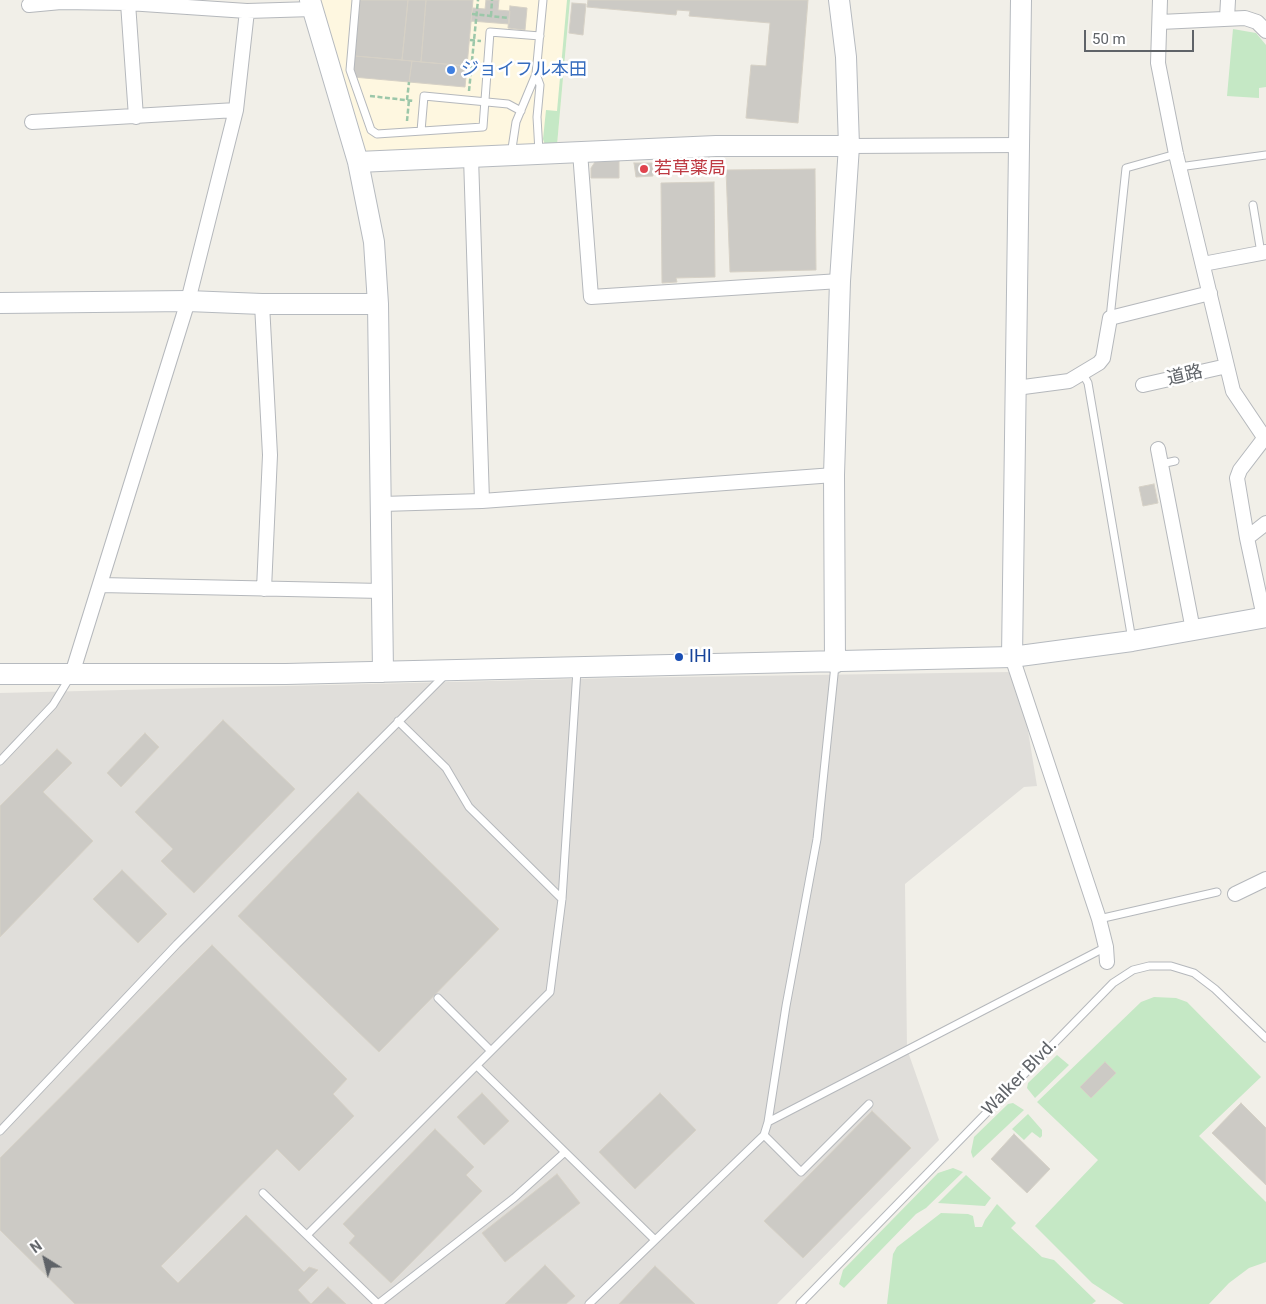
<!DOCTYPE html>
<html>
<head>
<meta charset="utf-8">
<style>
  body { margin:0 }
  #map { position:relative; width:1266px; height:1304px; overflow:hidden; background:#f1efe8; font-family:Roboto,sans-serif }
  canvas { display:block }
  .north { position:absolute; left:20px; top:1234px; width:50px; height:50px; -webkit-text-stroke:4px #fff; paint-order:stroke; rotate:324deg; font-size:14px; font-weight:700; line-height:20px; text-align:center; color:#5f6368 }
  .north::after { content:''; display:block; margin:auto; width:18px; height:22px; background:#5f6368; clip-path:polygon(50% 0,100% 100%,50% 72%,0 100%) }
  .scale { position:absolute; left:1084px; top:30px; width:110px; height:22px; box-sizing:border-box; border:2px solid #5f6368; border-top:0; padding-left:6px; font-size:15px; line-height:18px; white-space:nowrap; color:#5f6368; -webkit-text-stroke:4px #fff; paint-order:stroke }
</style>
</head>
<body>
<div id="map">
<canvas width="1266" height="1304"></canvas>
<div class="north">N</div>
<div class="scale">50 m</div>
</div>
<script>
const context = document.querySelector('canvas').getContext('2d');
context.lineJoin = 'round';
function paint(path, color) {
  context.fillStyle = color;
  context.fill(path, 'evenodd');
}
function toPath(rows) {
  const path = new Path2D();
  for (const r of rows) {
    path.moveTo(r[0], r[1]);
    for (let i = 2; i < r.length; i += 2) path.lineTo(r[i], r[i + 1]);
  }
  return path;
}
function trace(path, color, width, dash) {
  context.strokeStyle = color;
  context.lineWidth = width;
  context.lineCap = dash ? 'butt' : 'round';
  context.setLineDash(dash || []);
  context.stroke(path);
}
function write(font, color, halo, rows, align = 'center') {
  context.font = font + ' Roboto,"Noto Sans JP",sans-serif';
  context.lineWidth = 5;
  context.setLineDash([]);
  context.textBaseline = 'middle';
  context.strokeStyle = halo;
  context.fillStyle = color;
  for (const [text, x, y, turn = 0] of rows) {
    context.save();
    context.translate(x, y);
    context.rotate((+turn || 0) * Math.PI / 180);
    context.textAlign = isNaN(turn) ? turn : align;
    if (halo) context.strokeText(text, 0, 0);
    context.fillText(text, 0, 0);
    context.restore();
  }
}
paint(toPath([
  [317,0,570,0,557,145,371,154,361,148]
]), '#fef7e0');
paint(toPath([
  [1011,672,1023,700,1037,786,1024,787,905,884,907,1049,939,1140,777,1304,0,1304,0,693,613,678]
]), '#e0deda');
paint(toPath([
  [567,0,570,0,557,145,545,145,543,139,546,110,557,111],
  [1233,29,1256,33,1266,45,1266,87,1259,88,1259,98,1227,96],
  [1154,997,1176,998,1187,1002,1261,1077,1199,1136,1266,1202,1266,1262,1249,1268,1229,1283,1209,1304,1124,1304,1092,1283,1035,1226,1098,1160,1037,1102,1141,1002],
  [1057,1055,1069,1065,1035,1098,1027,1088,1028,1083],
  [1013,1103,1024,1110,973,1158,971,1152,974,1137,1008,1104],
  [1028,1114,1042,1130,1042,1136,1040,1138,1032,1132,1024,1140,1012,1129],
  [953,1168,963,1172,926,1208,916,1214,844,1288,839,1284,843,1270,938,1173],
  [966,1175,991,1198,985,1206,938,1203],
  [997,1204,1016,1223,1011,1228,1042,1257,1054,1260,1096,1301,1092,1304,887,1304,893,1254,897,1247,941,1213,968,1214,973,1216,975,1227,982,1227,985,1220]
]), '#c5e8c5');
const building = toPath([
  [360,0,408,0,402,60,355,56,360,0],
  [408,0,426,0,421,62,402,60,408,0],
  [426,0,473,0,467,66,421,62,426,0],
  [486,0,499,0,498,10,510,11,509,24,471,21,473,8,485,9,486,0],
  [588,0,808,0,798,123,746,118,751,65,766,66,770,23,689,16,690,11,677,10,676,15,587,7,588,0],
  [572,3,586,4,583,35,569,33,572,3],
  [510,6,527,8,525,30,508,28,510,6],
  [355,56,412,61,409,82,353,77,355,56],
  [412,61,467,66,465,87,409,82,412,61],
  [619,161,619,178,591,178,591,168,595,162,619,161],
  [634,163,652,163,653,176,636,177,634,163],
  [815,169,816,270,730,272,726,170,815,169],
  [714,182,715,277,676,278,677,282,662,283,661,183,714,182],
  [1154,484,1158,503,1143,506,1139,487,1154,484],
  [223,720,295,789,194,893,161,861,173,849,135,812,223,720],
  [145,733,159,747,121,787,107,773,145,733],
  [57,749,72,763,43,792,93,841,0,937,0,806,57,749],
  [358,792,499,929,379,1052,238,916,358,792],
  [122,870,167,914,138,943,93,899,122,870],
  [212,945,347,1079,333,1094,354,1116,299,1171,277,1149,161,1266,178,1283,246,1215,304,1272,309,1267,318,1270,298,1290,311,1304,75,1304,0,1230,0,1158,212,945],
  [1105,1062,1116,1073,1091,1098,1080,1087,1105,1062],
  [482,1093,509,1121,484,1145,457,1117,482,1093],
  [660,1093,696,1130,635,1189,599,1152,660,1093],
  [1241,1103,1266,1128,1266,1185,1212,1133,1241,1103],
  [872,1111,911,1148,803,1258,764,1221,872,1111],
  [435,1129,474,1167,466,1175,482,1191,391,1283,349,1243,355,1236,343,1224,435,1129],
  [1014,1134,1050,1169,1027,1193,991,1159,1014,1134],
  [557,1174,580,1203,505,1262,482,1233,557,1174],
  [545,1265,575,1296,566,1304,505,1304,545,1265],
  [655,1266,695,1304,619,1304,655,1266],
  [328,1287,346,1304,311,1304,328,1287]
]);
paint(building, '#cccac5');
trace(building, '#d6d1c6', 1);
const lane = toPath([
  [356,0,350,70,371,130,377,134,483,127,490,32,540,36],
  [536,74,540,85,537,117,539,152],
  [421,131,424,96,508,104,521,111],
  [511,155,516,122,536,74,543,0],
  [1179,167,1266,155],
  [1253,205,1261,253],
  [1110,318,1126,168,1176,154],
  [1083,374,1088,383,1132,640],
  [1161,464,1175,461],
  [835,665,817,839,786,1006,768,1122,1106,947],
  [398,721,446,768,469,807,562,899],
  [0,761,53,705,70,677],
  [1099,919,1217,892],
  [438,998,491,1051],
  [477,1066,654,1239],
  [0,1131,177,944,445,675],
  [764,1135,801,1172,869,1104],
  [263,1193,378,1304],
  [307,1235,550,992,562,899,577,670],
  [378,1304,514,1198,565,1152],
  [589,1304,764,1135,768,1122],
  [800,1304,1113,983,1133,970,1149,966,1171,966,1194,973,1215,989,1266,1038]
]);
const street = toPath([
  [1160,0,1158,63,1176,154,1233,391,1264,437],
  [128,3,136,117],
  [29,5,61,2,128,3,247,11,313,9],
  [1227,18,1228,0],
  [1160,22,1245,18,1257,22,1266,31],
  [32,122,236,110],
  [849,146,1020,145],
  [580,152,591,297,840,281],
  [471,157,482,501],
  [1203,264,1266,252],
  [262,304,270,455,264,589],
  [1143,385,1227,366],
  [1016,388,1069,381,1099,363,1103,358,1110,318,1210,293],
  [1158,449,1193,630],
  [382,504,482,501,834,475],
  [1247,538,1266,523],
  [100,585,382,591],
  [1264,617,1247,538,1237,478,1240,470,1266,436],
  [1012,657,1099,919,1106,947,1107,962],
  [72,674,188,301,236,110,247,11],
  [1235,894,1266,879]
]);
const secondary = toPath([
  [310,0,358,162,374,242,378,304,383,672],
  [358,162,716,146,849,146],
  [0,303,188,301,262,304,378,304],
  [1012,657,1021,0],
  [835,663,834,475,840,281,849,146,846,57,839,0],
  [0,674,286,674,1012,657,1132,641,1266,617]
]);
trace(lane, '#b5b8bc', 9);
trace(street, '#b5b8bc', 16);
trace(secondary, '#b6babf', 22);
trace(toPath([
  [472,14,509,18],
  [491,16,492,0],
  [470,40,481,41],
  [469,91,478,0],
  [370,96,414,101],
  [407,100,409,82],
  [407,121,409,100]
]), '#9cc7a9', 2.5, [5, 2.5]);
trace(lane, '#fff', 7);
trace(street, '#fff', 14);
trace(secondary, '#fff', 20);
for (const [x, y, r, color] of [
  [451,70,5,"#3f7fe0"],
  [644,169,5,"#e0444e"],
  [679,657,5,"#1a4fb4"]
]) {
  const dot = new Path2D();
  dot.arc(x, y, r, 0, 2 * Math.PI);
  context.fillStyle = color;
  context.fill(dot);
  trace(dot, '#fff', 2);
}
write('18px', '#366cbe', '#fff', [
  ["ジョイフル本田",461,70]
], 'left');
write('18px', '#be3a42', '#fff', [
  ["若草薬局",654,169]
], 'left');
write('18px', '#5f6368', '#fff', [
  ["道路",1185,376,-13],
  ["Walker Blvd.",1020,1078,-46]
]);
write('18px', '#164399', '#fff', [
  ["IHI",689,657]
], 'left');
</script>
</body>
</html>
